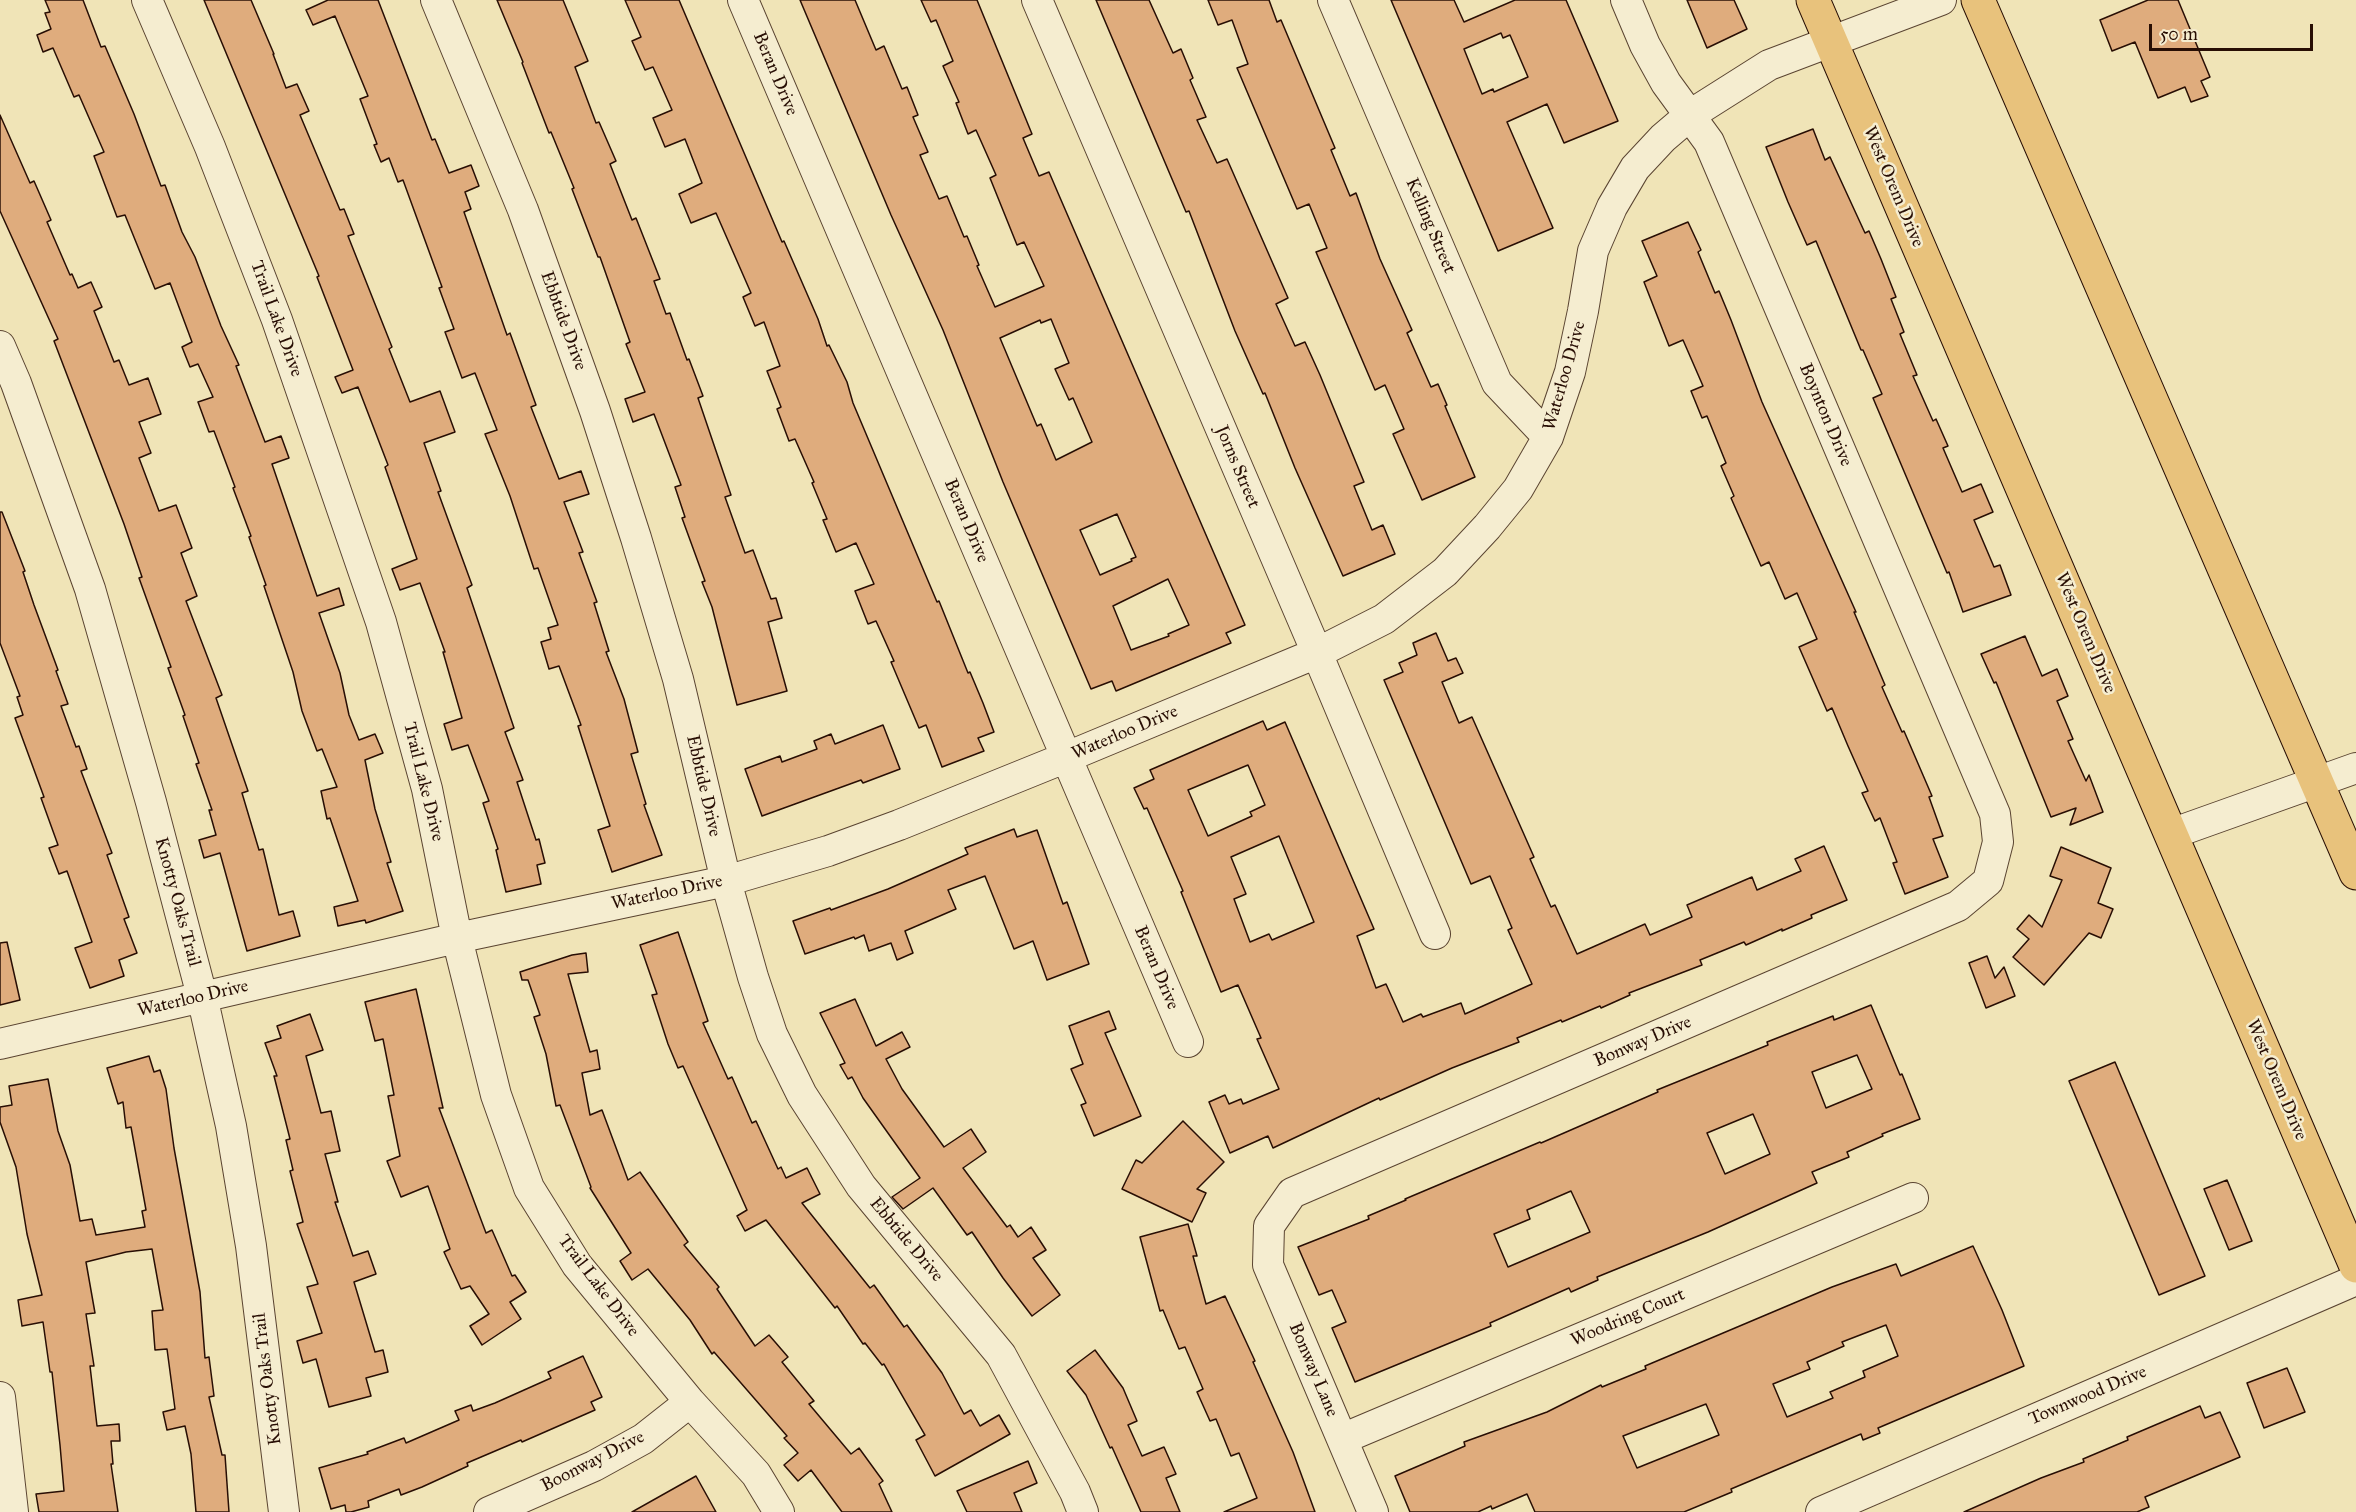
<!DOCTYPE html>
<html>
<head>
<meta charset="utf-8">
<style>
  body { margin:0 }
  #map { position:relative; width:2356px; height:1512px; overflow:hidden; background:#f0e4b7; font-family:"IM FELL Great Primer",serif }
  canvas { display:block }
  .scale { position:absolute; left:2149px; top:24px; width:164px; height:27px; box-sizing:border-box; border:3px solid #280e04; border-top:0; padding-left:8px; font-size:18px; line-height:21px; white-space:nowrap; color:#280e04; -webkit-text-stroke:4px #f5edd0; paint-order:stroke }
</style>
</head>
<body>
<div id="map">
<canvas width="2356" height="1512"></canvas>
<div class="scale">50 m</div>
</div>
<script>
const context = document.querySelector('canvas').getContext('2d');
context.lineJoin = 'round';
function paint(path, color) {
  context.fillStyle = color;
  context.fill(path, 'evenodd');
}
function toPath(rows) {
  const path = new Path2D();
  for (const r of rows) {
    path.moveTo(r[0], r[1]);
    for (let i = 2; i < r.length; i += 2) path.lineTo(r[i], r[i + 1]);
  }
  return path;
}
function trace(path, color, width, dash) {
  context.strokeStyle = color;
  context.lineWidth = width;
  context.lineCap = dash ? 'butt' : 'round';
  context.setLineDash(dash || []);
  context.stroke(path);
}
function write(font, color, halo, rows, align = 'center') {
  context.font = font + ' "IM FELL Great Primer",serif';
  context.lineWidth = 5;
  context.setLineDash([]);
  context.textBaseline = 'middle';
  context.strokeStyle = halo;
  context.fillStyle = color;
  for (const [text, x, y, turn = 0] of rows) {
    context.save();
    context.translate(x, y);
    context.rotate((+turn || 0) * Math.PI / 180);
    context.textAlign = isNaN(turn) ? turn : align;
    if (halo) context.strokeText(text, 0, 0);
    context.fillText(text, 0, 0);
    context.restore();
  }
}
const building = toPath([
  [45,0,83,0,101,47,105,46,134,114,161,186,165,185,182,232,195,257,221,326,239,365,236,366,265,442,281,436,289,458,272,464,317,596,339,588,344,605,319,613,340,673,349,715,359,740,375,734,383,753,365,760,375,809,391,862,387,863,403,911,366,923,365,920,338,926,334,907,358,901,330,818,327,819,321,791,337,787,322,749,317,751,302,711,293,672,264,586,266,585,249,537,251,536,233,488,235,487,214,431,209,432,198,402,213,397,198,364,190,367,182,347,192,342,170,283,155,289,125,215,117,217,94,156,104,152,79,95,74,97,53,48,43,52,37,35,51,29,45,13,50,12,45,0],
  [204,0,251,0,274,54,273,54,286,88,297,84,309,111,300,115,340,210,344,209,354,234,348,236,392,347,389,349,410,402,440,391,455,432,424,443,441,491,438,492,472,585,467,588,514,728,505,732,523,780,517,782,536,840,539,839,545,863,537,865,541,884,506,892,496,850,498,849,483,803,489,801,468,745,452,750,444,724,462,718,443,652,445,652,420,583,400,590,392,569,417,559,385,467,388,465,358,387,342,393,335,377,353,370,317,277,319,276,204,0],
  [328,0,378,0,432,140,435,139,449,173,471,165,479,186,465,192,471,209,464,212,507,335,510,333,536,405,531,407,559,479,581,471,589,494,564,502,583,552,579,553,597,602,594,603,609,651,606,652,624,699,638,752,631,754,646,804,644,805,662,855,612,872,598,830,610,826,578,726,581,725,559,666,549,669,541,642,551,639,548,628,558,625,538,568,534,569,510,496,485,434,497,430,475,373,462,378,445,332,454,329,439,288,442,287,403,180,398,182,389,158,381,162,374,145,377,144,360,99,368,96,335,16,313,25,306,10,328,0],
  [497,0,563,0,588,61,575,67,596,123,599,122,616,161,610,164,632,220,636,218,660,279,654,281,666,314,670,313,687,360,689,359,703,396,698,398,731,495,725,497,745,553,753,550,771,599,776,598,782,618,768,622,787,691,737,705,712,607,702,582,705,581,682,518,685,517,675,487,681,485,654,414,633,422,625,399,645,392,626,344,630,342,600,257,598,257,572,189,574,188,551,132,549,133,522,63,523,62,497,0],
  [625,0,679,0,782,242,784,241,818,319,827,346,829,345,847,382,853,403,937,602,939,601,968,673,970,672,983,703,994,732,978,738,984,751,942,767,926,725,919,728,891,662,894,661,876,621,868,624,855,591,874,584,856,543,836,552,823,520,827,519,812,483,814,482,795,439,789,441,777,409,781,407,767,371,780,366,764,322,755,326,743,297,751,293,716,213,691,223,679,194,702,183,685,139,665,147,653,118,672,110,653,67,645,70,632,41,641,37,625,0],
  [800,0,855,0,876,50,884,46,902,89,907,87,918,115,913,117,928,152,920,155,939,199,947,196,964,237,967,236,979,265,977,266,995,307,1044,286,1024,242,1017,245,990,178,996,175,976,130,968,134,956,103,959,102,943,66,953,61,936,20,931,22,921,0,977,0,1032,134,1023,138,1039,176,1049,172,1058,193,1245,625,1226,633,1231,643,1116,691,1112,681,1091,689,1003,482,943,330,891,215,800,0],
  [1051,319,1069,363,1055,369,1069,400,1073,398,1092,442,1056,460,1041,424,1037,426,1000,338,1040,320,1041,323,1051,319],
  [1117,514,1136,557,1131,559,1132,561,1100,575,1080,530,1117,514],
  [1168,579,1189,625,1168,634,1169,636,1131,650,1113,606,1168,579],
  [1096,0,1149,0,1173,53,1181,49,1193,78,1190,80,1206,117,1197,120,1217,163,1227,159,1288,298,1276,304,1295,346,1305,342,1320,375,1364,482,1354,486,1372,530,1383,525,1395,554,1343,576,1295,468,1265,393,1263,394,1235,331,1189,211,1186,212,1096,0],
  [1208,0,1269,0,1277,22,1281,20,1335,148,1331,150,1350,196,1356,193,1380,259,1412,330,1407,333,1431,387,1438,384,1447,405,1445,406,1475,477,1422,500,1393,434,1404,429,1385,385,1375,390,1316,252,1327,248,1309,204,1297,209,1237,68,1248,64,1232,20,1218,25,1208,0],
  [1391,0,1454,0,1464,22,1515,0,1566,0,1618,121,1564,143,1547,104,1507,122,1553,228,1498,251,1391,0],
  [1501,33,1503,38,1510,35,1528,77,1494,92,1493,89,1482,94,1464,49,1501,33],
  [1687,0,1734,0,1747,29,1707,48,1687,0],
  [2148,0,2178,0,2210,77,2201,81,2208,96,2191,102,2185,87,2158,98,2135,42,2112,51,2100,20,2148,0],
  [0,115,30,183,34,181,51,220,47,222,70,275,72,274,78,288,91,282,102,307,94,311,114,362,119,360,129,385,148,378,161,414,139,422,151,453,139,458,159,511,176,505,192,548,181,553,197,596,186,601,222,695,216,698,248,791,242,793,259,850,263,849,279,915,293,911,300,936,247,951,220,853,204,858,199,840,216,835,209,810,212,810,196,764,199,763,183,716,185,715,168,668,171,667,139,578,142,577,124,524,54,341,58,339,0,211,0,115],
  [1813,129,1825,160,1830,157,1865,233,1869,231,1881,259,1896,297,1891,299,1904,332,1900,334,1917,375,1913,376,1933,421,1936,419,1948,446,1943,448,1962,492,1981,484,1993,512,1974,520,1994,567,2000,565,2011,595,1963,612,1949,572,1947,573,1873,398,1882,394,1863,350,1861,350,1816,241,1807,245,1788,202,1766,147,1813,129],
  [1688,222,1701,250,1698,252,1715,293,1719,291,1731,320,1762,402,1856,612,1854,612,1885,685,1882,687,1902,732,1904,731,1932,796,1929,797,1943,836,1933,839,1948,877,1905,894,1893,863,1897,862,1880,818,1875,821,1862,793,1868,791,1848,746,1832,708,1827,711,1799,647,1817,639,1797,593,1785,599,1769,562,1761,566,1731,498,1734,496,1721,466,1726,463,1707,416,1702,418,1691,391,1703,386,1683,340,1669,346,1644,282,1657,276,1642,241,1688,222],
  [0,512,2,512,25,571,23,572,34,605,58,670,56,671,68,704,61,706,76,747,79,746,87,769,81,771,112,853,107,855,129,917,124,919,137,953,119,960,124,976,90,988,75,948,92,942,67,871,59,874,49,848,58,845,41,798,44,797,15,718,23,715,17,697,20,696,0,643,0,512],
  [1436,633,1448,661,1456,658,1463,673,1442,682,1459,723,1472,717,1534,857,1530,859,1551,907,1555,905,1577,954,1645,924,1650,935,1692,917,1687,905,1752,877,1757,890,1801,871,1795,859,1824,846,1847,900,1811,915,1812,918,1782,931,1782,929,1746,945,1744,942,1700,960,1702,965,1629,993,1630,995,1601,1008,1600,1006,1562,1022,1561,1020,1517,1038,1519,1042,1452,1068,1380,1100,1379,1098,1273,1148,1268,1136,1230,1153,1209,1102,1225,1095,1229,1104,1241,1099,1243,1104,1279,1089,1257,1039,1261,1038,1238,985,1221,992,1181,892,1183,891,1147,808,1144,809,1134,788,1154,779,1150,770,1219,740,1263,721,1267,730,1285,722,1374,929,1357,936,1376,988,1386,984,1403,1022,1421,1014,1423,1017,1461,1003,1465,1014,1532,984,1508,930,1512,928,1490,876,1471,884,1384,680,1403,672,1399,663,1417,655,1413,643,1436,633],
  [1248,765,1265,805,1250,812,1252,816,1208,836,1188,790,1248,765],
  [1279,836,1314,922,1272,940,1269,934,1250,942,1234,899,1246,894,1231,857,1279,836],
  [2025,636,2042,676,2057,669,2068,696,2057,701,2073,739,2068,741,2086,781,2089,775,2103,812,2070,825,2076,808,2051,817,1996,682,1994,683,1981,654,2025,636],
  [883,725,900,769,863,783,861,780,762,816,745,769,780,756,782,762,817,749,814,741,831,734,835,744,883,725],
  [1014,829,1017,837,1037,830,1063,904,1067,902,1089,964,1047,980,1033,941,1014,949,985,876,948,890,956,909,905,931,913,953,897,960,891,943,869,951,864,935,855,939,854,937,805,954,793,921,830,908,831,910,888,889,968,854,965,848,1014,829],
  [2061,847,2111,868,2098,903,2113,909,2101,938,2089,933,2044,985,2013,957,2029,939,2017,929,2029,915,2042,927,2062,880,2050,876,2061,847],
  [678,932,708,1021,703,1023,728,1079,732,1077,752,1123,756,1121,778,1169,781,1167,786,1178,807,1168,820,1194,802,1203,870,1288,874,1285,904,1327,907,1325,942,1373,964,1414,971,1410,980,1426,999,1415,1010,1434,935,1476,916,1440,925,1435,884,1364,882,1365,865,1343,863,1344,837,1306,835,1308,766,1220,745,1231,737,1216,747,1210,683,1066,678,1068,668,1044,652,995,657,994,640,945,678,932],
  [7,942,20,1000,0,1005,0,943,7,942],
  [586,953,588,972,568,974,590,1052,597,1050,600,1069,582,1073,590,1115,602,1110,628,1180,640,1172,688,1242,684,1245,719,1287,717,1289,755,1346,769,1335,788,1357,782,1362,814,1401,809,1404,851,1454,859,1448,883,1481,879,1484,892,1512,842,1512,811,1470,798,1481,784,1465,798,1453,784,1438,787,1436,714,1352,712,1354,690,1320,648,1269,632,1280,620,1261,631,1253,590,1188,591,1187,560,1105,556,1106,546,1054,534,1017,540,1015,528,980,522,980,520,972,572,955,586,953],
  [1987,956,1995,978,2004,967,2015,996,1986,1008,1969,963,1987,956],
  [416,989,443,1108,439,1108,486,1233,492,1230,512,1276,515,1275,526,1292,510,1302,521,1319,482,1345,470,1326,489,1314,470,1286,461,1289,444,1252,450,1249,428,1186,401,1197,387,1161,400,1156,388,1096,394,1095,383,1039,375,1041,365,1002,416,989],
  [855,999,876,1046,902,1032,910,1047,886,1059,902,1089,944,1147,971,1129,986,1152,963,1168,1007,1227,1010,1225,1018,1237,1031,1227,1046,1250,1033,1258,1060,1295,1032,1316,1003,1278,972,1232,967,1235,933,1188,903,1209,892,1197,920,1178,863,1098,852,1077,848,1079,840,1065,845,1063,820,1013,855,999],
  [1871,1005,1900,1075,1902,1074,1920,1119,1882,1134,1883,1136,1847,1152,1849,1157,1812,1172,1817,1183,1708,1232,1597,1277,1598,1280,1571,1292,1569,1288,1490,1323,1491,1326,1355,1382,1332,1328,1346,1322,1332,1290,1319,1295,1298,1247,1369,1219,1368,1216,1406,1200,1405,1199,1540,1142,1541,1143,1658,1092,1657,1090,1768,1045,1767,1042,1833,1016,1834,1020,1871,1005],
  [1857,1055,1872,1089,1826,1108,1812,1072,1857,1055],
  [1753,1114,1770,1154,1725,1174,1707,1133,1753,1114],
  [1571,1191,1590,1232,1508,1267,1494,1234,1530,1219,1527,1210,1571,1191],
  [1109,1011,1116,1029,1105,1033,1141,1116,1094,1136,1081,1105,1086,1103,1071,1069,1083,1064,1069,1026,1109,1011],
  [310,1014,323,1050,306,1056,321,1113,331,1111,340,1151,325,1154,338,1202,335,1202,353,1256,368,1251,376,1274,354,1282,375,1352,383,1350,388,1372,366,1378,371,1396,329,1407,316,1359,303,1363,297,1341,322,1333,307,1287,318,1284,297,1224,303,1222,290,1171,293,1170,286,1140,290,1139,274,1076,277,1076,265,1043,281,1038,277,1026,310,1014],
  [149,1056,154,1072,160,1070,166,1089,174,1148,200,1292,205,1358,209,1357,214,1396,209,1397,222,1455,225,1455,229,1512,196,1512,191,1454,185,1426,167,1430,163,1412,175,1409,167,1349,155,1350,152,1311,163,1310,152,1249,126,1252,86,1262,95,1313,86,1314,94,1366,90,1366,97,1426,119,1424,120,1441,111,1441,113,1464,111,1464,118,1512,39,1512,36,1494,64,1491,60,1445,52,1372,50,1372,43,1322,22,1326,18,1300,42,1295,27,1234,16,1167,0,1122,0,1107,12,1105,9,1086,48,1079,58,1131,70,1165,80,1221,92,1219,96,1235,145,1227,142,1211,146,1210,131,1127,126,1128,123,1102,118,1104,107,1068,149,1056],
  [2115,1062,2205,1276,2159,1295,2069,1081,2115,1062],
  [1183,1121,1224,1162,1197,1189,1206,1193,1192,1222,1122,1189,1136,1160,1142,1163,1183,1121],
  [2227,1180,2252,1241,2229,1250,2204,1189,2227,1180],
  [1188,1224,1197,1256,1193,1256,1206,1304,1225,1296,1255,1361,1253,1362,1293,1452,1315,1512,1224,1512,1257,1498,1239,1453,1231,1456,1216,1419,1210,1421,1197,1392,1203,1389,1185,1347,1179,1349,1163,1310,1160,1311,1140,1237,1188,1224],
  [1973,1246,2002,1310,2024,1366,1878,1428,1880,1433,1863,1440,1861,1434,1731,1489,1732,1492,1684,1512,1535,1512,1527,1494,1492,1509,1491,1506,1478,1512,1410,1512,1395,1476,1465,1446,1464,1442,1547,1412,1601,1385,1602,1387,1646,1369,1645,1366,1832,1287,1896,1264,1901,1276,1973,1246],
  [1886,1325,1898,1356,1863,1371,1865,1377,1830,1392,1833,1398,1787,1417,1773,1384,1810,1369,1807,1362,1844,1346,1842,1342,1886,1325],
  [1706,1404,1719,1435,1637,1468,1623,1436,1706,1404],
  [1095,1350,1123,1388,1137,1421,1128,1425,1142,1456,1164,1447,1176,1474,1166,1478,1180,1512,1141,1512,1112,1447,1110,1448,1086,1395,1067,1371,1095,1350],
  [583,1356,602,1397,591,1402,595,1410,522,1442,521,1440,467,1463,468,1466,422,1487,401,1495,399,1489,368,1501,369,1507,351,1512,346,1512,345,1505,331,1509,319,1468,368,1454,367,1452,404,1438,406,1443,459,1420,455,1411,471,1405,473,1411,495,1403,551,1378,548,1372,583,1356],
  [2287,1368,2305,1412,2264,1428,2247,1383,2287,1368],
  [2200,1406,2205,1418,2220,1412,2240,1457,2145,1497,2149,1507,2137,1512,1964,1512,2041,1478,2084,1462,2083,1459,2128,1440,2127,1437,2200,1406],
  [1028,1461,1037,1483,1014,1493,1022,1512,967,1512,957,1491,1028,1461],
  [696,1476,716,1512,632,1512,696,1476]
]);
paint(building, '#dfac7d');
trace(building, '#280e04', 1.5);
const minor = toPath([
  [147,0,210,147,277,320,381,622,427,789,457,938,496,1095,529,1188,577,1265,690,1402,756,1474,779,1512],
  [436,0,523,210,595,411,636,538,678,679,726,881,753,977,772,1034,802,1095,861,1186,1001,1355,1075,1492,1083,1512],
  [743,0,1188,1042],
  [1037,0,1317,653,1435,934],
  [1333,0,1497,383,1548,437],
  [0,346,16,383,90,589,151,802,202,996,231,1126,251,1246,284,1512],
  [2171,834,2356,768],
  [0,1044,457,938,726,881,828,851,899,825,1067,757,1317,653,1384,619,1445,572,1487,527,1518,489,1548,437,1570,372,1583,311,1593,251,1612,207,1635,168,1663,138,1690,115,1769,65,1941,0],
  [0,1397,13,1512],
  [1342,1439,1913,1198],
  [489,1512,594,1466,643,1439,690,1402],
  [1373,1512,1268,1265,1269,1226,1292,1193,1958,906,1988,881,1998,842,1995,814,1709,142,1666,83,1645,45,1626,0],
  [1821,1512,2356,1280]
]);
const major = toPath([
  [1813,0,2356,1266],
  [1978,0,2356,873]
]);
trace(minor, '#5a4431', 32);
trace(major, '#280e04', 35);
trace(minor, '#f5edd0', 30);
trace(major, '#e8c27c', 33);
write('18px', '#280e04', '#f5edd0', [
  ["Beran Drive",775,74,67],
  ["West Orem Drive",1893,187,67],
  ["Kelling Street",1430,226,67],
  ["Trail Lake Drive",276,319,70],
  ["Ebbtide Drive",563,321,70],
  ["Waterloo Drive",1565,376,-74],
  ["Boynton Drive",1825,415,67],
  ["Jorns Street",1237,467,67],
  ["Beran Drive",966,521,67],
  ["West Orem Drive",2085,633,67],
  ["Waterloo Drive",1125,733,-23],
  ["Trail Lake Drive",423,782,76],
  ["Ebbtide Drive",703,786,77],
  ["Waterloo Drive",667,893,-12],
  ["Knotty Oaks Trail",177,902,75],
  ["Beran Drive",1156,968,67],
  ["Waterloo Drive",193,999,-13],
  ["Bonway Drive",1643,1042,-23],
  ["West Orem Drive",2276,1080,67],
  ["Ebbtide Drive",906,1240,50],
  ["Trail Lake Drive",598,1286,53],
  ["Woodring Court",1628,1318,-23],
  ["Bonway Lane",1313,1370,67],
  ["Knotty Oaks Trail",268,1379,-97],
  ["Townwood Drive",2088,1396,-23],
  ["Boonway Drive",593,1462,-27]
]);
</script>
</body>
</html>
